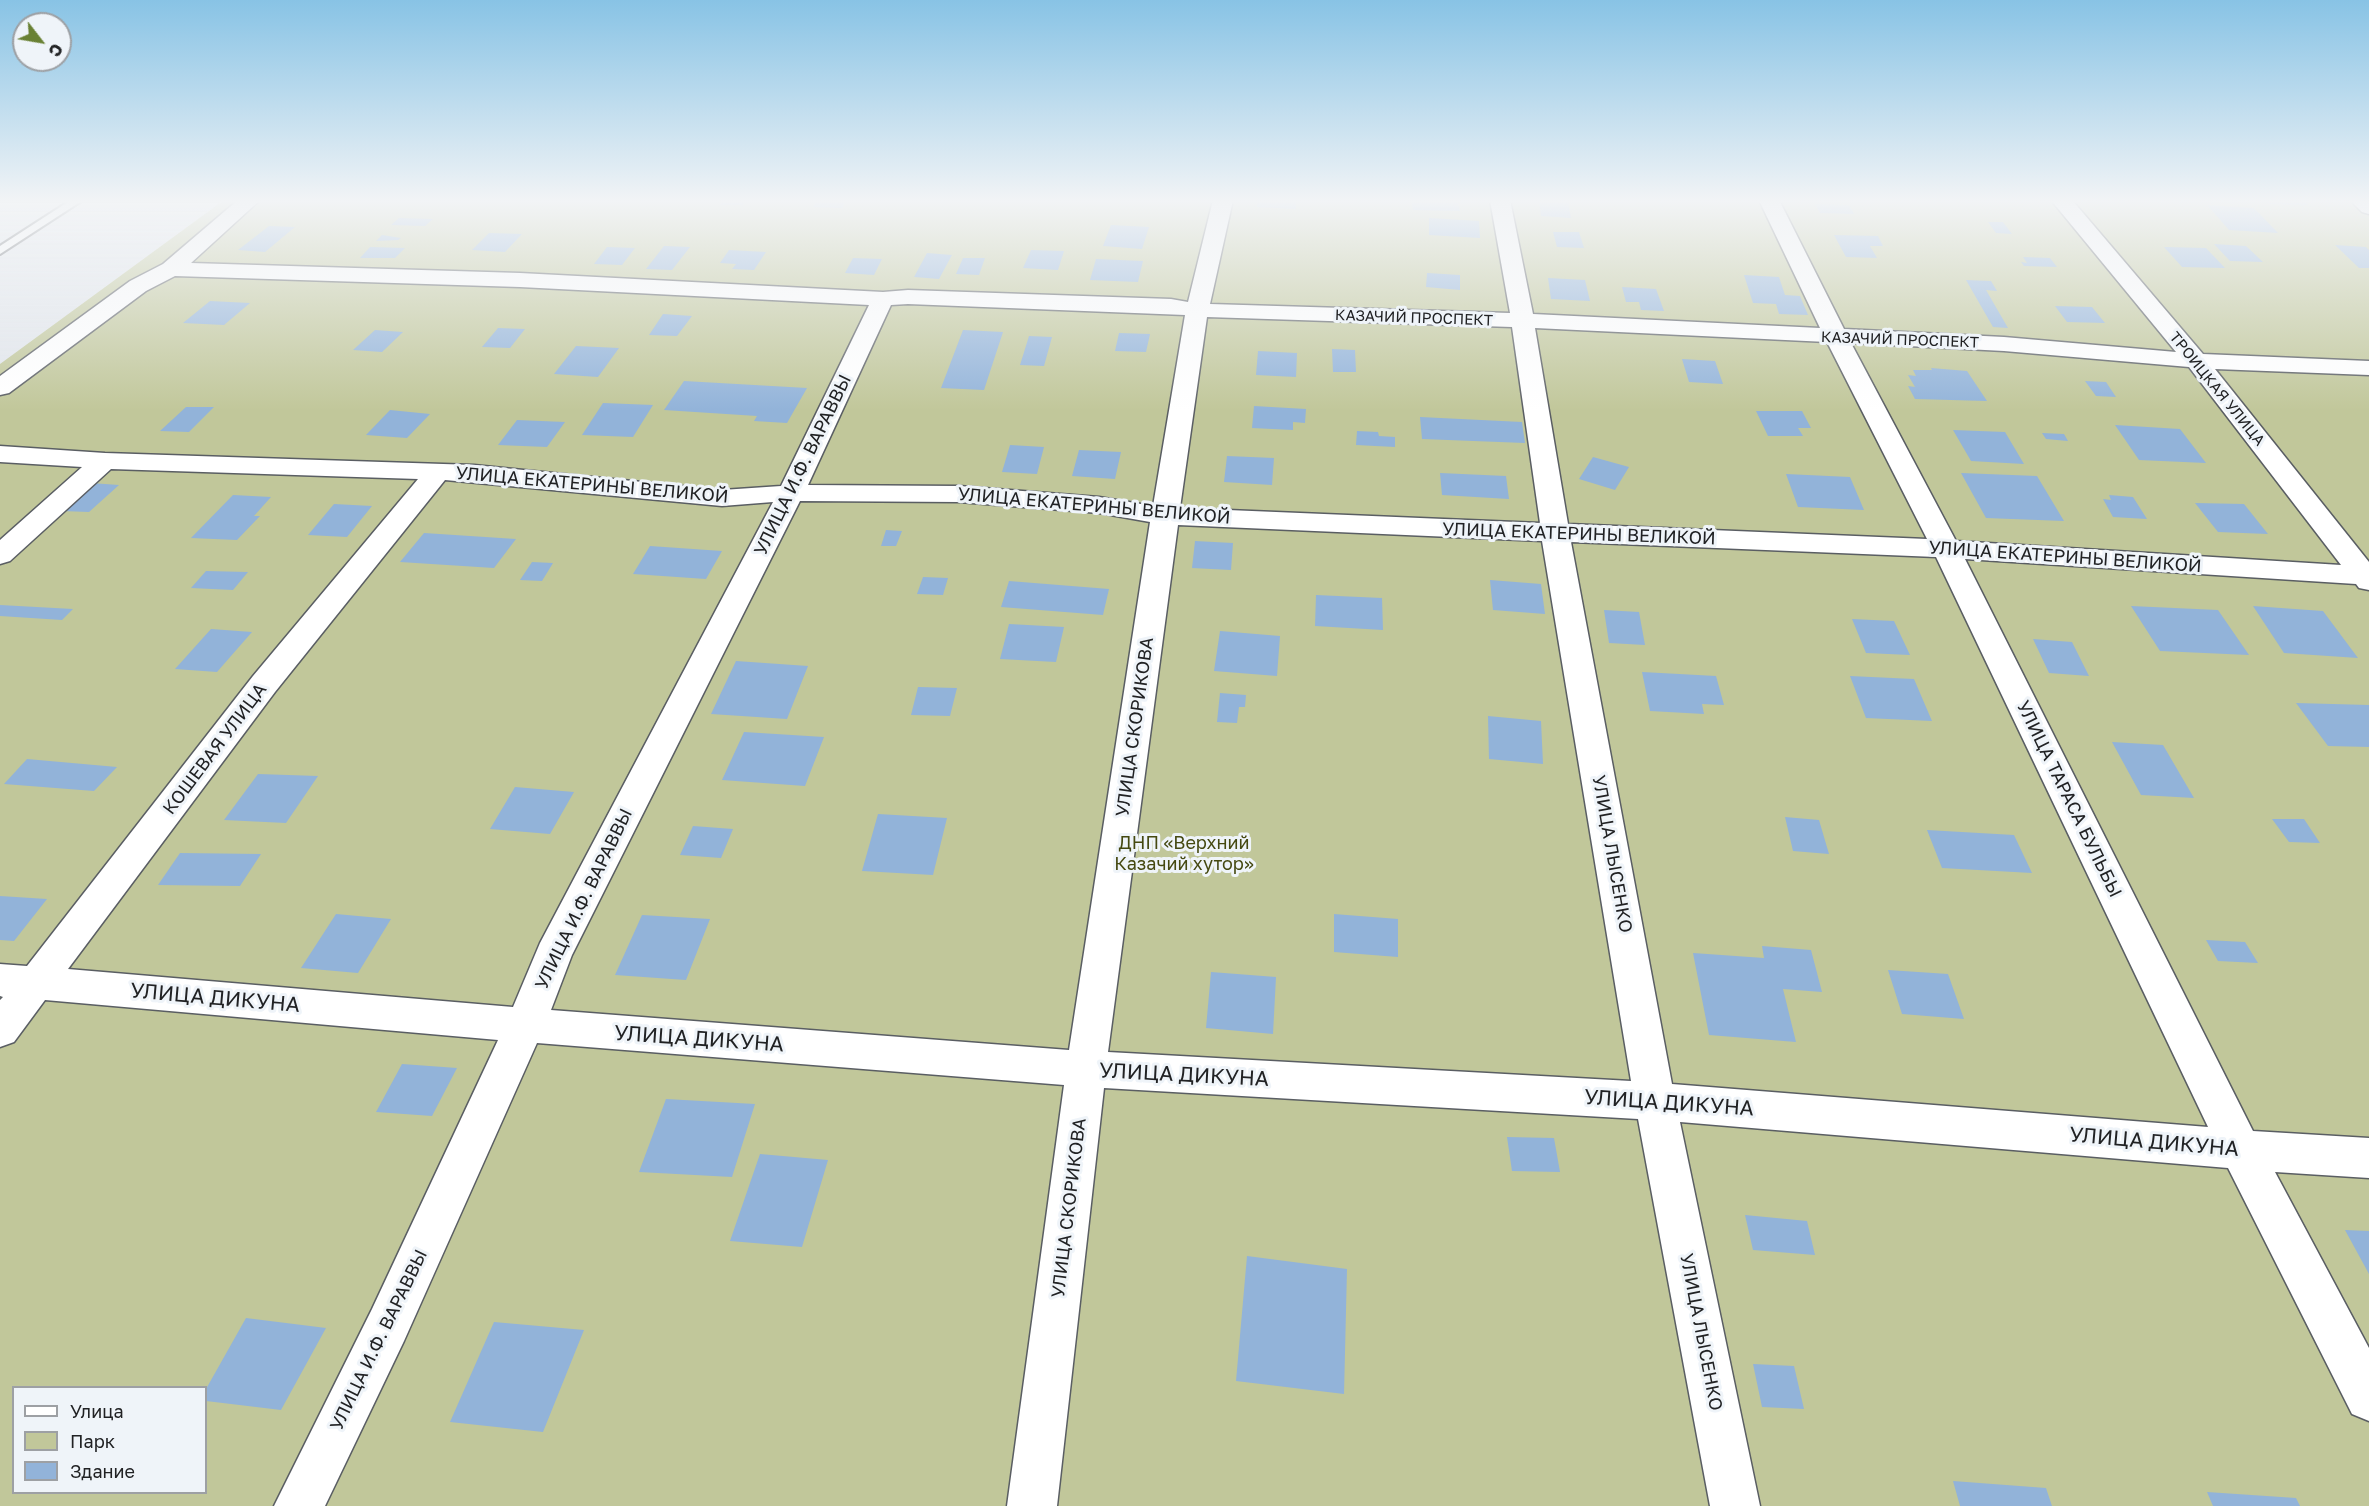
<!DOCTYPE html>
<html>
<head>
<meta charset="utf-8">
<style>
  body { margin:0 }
  #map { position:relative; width:2369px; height:1506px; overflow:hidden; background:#e2e6ec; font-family:"Golos Text",sans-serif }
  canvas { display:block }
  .legend { position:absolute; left:12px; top:1386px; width:195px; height:108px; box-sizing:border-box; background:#eff4f9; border:2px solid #9da0a4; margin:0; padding:8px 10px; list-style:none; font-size:18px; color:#212224 }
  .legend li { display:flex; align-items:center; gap:12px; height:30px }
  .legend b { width:30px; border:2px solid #9da0a4 }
  .north { position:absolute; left:12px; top:12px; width:60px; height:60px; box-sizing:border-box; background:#eff4f9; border:2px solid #9da0a4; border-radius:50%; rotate:121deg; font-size:16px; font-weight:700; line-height:24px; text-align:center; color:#212224 }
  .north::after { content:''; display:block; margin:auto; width:21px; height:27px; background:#698134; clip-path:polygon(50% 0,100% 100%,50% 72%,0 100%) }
</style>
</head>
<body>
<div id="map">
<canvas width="2369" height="1506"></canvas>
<ul class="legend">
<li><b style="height:8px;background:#fff"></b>Улица</li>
<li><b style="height:16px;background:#c1c79a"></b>Парк</li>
<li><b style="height:16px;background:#92b3d9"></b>Здание</li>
</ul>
<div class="north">С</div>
</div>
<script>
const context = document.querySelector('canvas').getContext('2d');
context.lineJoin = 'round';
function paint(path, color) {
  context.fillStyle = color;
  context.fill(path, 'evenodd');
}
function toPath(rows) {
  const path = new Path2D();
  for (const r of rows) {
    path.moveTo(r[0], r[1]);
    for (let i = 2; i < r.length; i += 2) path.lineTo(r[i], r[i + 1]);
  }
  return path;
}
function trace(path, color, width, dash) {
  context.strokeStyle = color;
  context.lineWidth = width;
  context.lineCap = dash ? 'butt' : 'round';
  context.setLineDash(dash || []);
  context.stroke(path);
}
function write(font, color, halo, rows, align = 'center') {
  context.font = font + ' "Golos Text",sans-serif';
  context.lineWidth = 6;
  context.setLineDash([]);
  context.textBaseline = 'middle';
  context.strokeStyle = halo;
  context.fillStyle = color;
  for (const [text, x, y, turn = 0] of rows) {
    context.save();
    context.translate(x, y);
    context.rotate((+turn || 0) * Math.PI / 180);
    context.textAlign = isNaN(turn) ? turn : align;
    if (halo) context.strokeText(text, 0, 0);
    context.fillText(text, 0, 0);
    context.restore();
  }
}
paint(toPath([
  [224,200,2369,200,2369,1506,0,1506,0,364],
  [14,1388,206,1388,206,1492,14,1492]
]), '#c1c79a');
paint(toPath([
  [723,200,746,200,743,205,720,205],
  [817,200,846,200,842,208,813,207],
  [1258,200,1296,200,1296,209,1257,207],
  [1411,200,1458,202,1460,211,1413,210],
  [1539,200,1568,202,1571,218,1541,216],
  [2266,200,2302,200,2308,205,2269,204],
  [1815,204,1849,205,1854,214,1820,213],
  [2207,205,2254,208,2278,233,2229,230],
  [399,218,433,219,425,226,391,225],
  [1429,218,1479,221,1480,238,1429,235],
  [1988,222,2003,222,2012,234,1996,233],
  [1111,225,1149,227,1142,249,1103,246],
  [269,226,295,227,265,252,238,250],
  [1553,232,1579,232,1584,248,1557,247],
  [489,233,522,234,505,252,472,250],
  [382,235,401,238,398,240,376,241],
  [1834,235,1878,236,1883,246,1870,246,1877,258,1846,257],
  [2214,244,2246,246,2263,262,2230,261],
  [2335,245,2366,247,2369,250,2369,268,2359,268],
  [664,246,690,247,672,270,646,269],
  [370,247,405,248,395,258,360,258],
  [607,247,635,248,622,265,594,264],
  [2164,247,2206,248,2225,268,2182,267],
  [729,250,766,252,754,270,732,269,736,264,720,263],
  [1031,250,1064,251,1058,270,1023,268],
  [927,253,952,255,939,279,914,277],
  [2023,257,2050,258,2057,267,2024,266,2021,262,2027,263],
  [853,258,882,259,874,275,845,273],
  [963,258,985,258,979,275,956,274],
  [1096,259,1143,261,1138,282,1090,280],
  [1427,273,1460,275,1460,290,1426,287],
  [1744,275,1779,277,1785,295,1800,296,1808,315,1779,314,1776,304,1753,303],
  [1548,278,1585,280,1590,301,1551,299],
  [1966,280,1991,281,1997,291,1986,290,2008,328,1993,327],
  [1622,287,1656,289,1664,311,1641,310,1639,302,1626,302],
  [210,301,250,303,224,325,183,323],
  [2055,306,2092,307,2105,323,2067,322],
  [663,314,692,316,677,336,649,335],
  [498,328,525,329,510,348,482,347],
  [375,330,403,332,382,352,353,350],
  [963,330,1003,332,984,390,941,388],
  [1119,333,1150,334,1146,352,1115,351],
  [1029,336,1052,337,1044,366,1020,365],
  [576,346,619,348,598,377,554,374],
  [1332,349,1355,350,1356,372,1333,372],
  [1258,351,1297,353,1296,377,1256,375],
  [1682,359,1715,361,1723,384,1689,382],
  [1931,368,1967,371,1987,401,1915,399,1908,386,1915,387,1908,375,1916,376,1913,370,1932,370],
  [684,381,807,388,787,423,754,421,757,416,664,410],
  [2085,381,2106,382,2116,397,2096,396],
  [603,403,653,405,633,437,582,435],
  [1254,406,1306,409,1305,423,1293,422,1293,430,1252,428],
  [186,407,214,407,189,432,160,431],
  [390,410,430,414,407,438,366,435],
  [1756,411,1802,411,1811,428,1798,428,1803,436,1768,436],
  [1420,417,1522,422,1525,443,1422,439],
  [517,420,565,422,547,447,498,445],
  [2115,425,2180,429,2206,463,2139,460],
  [1953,430,2005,432,2024,464,1971,461],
  [1357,431,1378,432,1379,436,1395,437,1395,447,1356,445],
  [2042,433,2064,434,2068,441,2046,439],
  [1010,445,1044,447,1037,474,1002,472],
  [1079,450,1121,452,1115,479,1072,476],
  [1227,456,1274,458,1272,485,1224,482],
  [1593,457,1629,467,1615,490,1579,479],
  [1440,473,1506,476,1509,499,1442,495],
  [1961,473,2037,476,2064,521,1986,518],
  [1786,474,1850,477,1864,510,1798,507],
  [91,483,119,485,89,512,61,511],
  [233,495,271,497,254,516,260,516,237,540,191,538],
  [2109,495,2133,497,2147,519,2113,517,2103,499,2111,500],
  [2195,503,2244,504,2268,534,2218,532],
  [334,504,372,506,347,537,308,535],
  [886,530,902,531,896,546,881,546],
  [424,533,516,539,494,568,400,562],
  [1195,541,1233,543,1231,570,1192,568],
  [650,546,722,551,706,579,633,574],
  [532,562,553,563,542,581,520,580],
  [206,571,248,572,233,590,191,588],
  [923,577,948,578,943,595,917,594],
  [1490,580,1541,584,1545,614,1493,610],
  [1009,581,1109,589,1103,615,1001,607],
  [1316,595,1382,598,1383,630,1315,626],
  [0,605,73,609,62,620,0,616],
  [2131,606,2218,610,2249,655,2160,651],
  [2253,606,2323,611,2358,658,2284,653],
  [1604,610,1639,612,1645,645,1609,643],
  [1852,619,1894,621,1910,655,1866,653],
  [1009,624,1064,627,1056,662,1000,659],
  [211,629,252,632,217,672,175,669],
  [1220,631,1280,636,1277,676,1214,671],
  [2033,639,2072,642,2089,676,2049,673],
  [736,661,808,666,787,719,711,714],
  [1642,672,1716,676,1724,705,1702,704,1704,714,1650,711],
  [1850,676,1914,679,1932,721,1866,718],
  [918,687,957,688,950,716,911,715],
  [1220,693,1246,695,1245,707,1239,707,1237,723,1217,722],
  [2296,703,2369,705,2369,747,2328,746],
  [1488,716,1541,721,1543,764,1489,759],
  [744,732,824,737,805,786,722,780],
  [2112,742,2163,745,2194,798,2141,795],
  [27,759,117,767,94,791,4,784],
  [258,774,318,776,286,823,224,820],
  [515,787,574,792,550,834,490,829],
  [878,814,947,818,933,875,862,871],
  [1785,817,1819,820,1829,854,1793,851],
  [2272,819,2304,819,2320,843,2289,842],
  [693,826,733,829,721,858,680,855],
  [1927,830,2014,835,2032,873,1942,868],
  [180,853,261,854,240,886,158,885],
  [0,896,47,899,14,941,0,940],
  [336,914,391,919,358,973,301,968],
  [1334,914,1398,919,1398,957,1334,952],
  [642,915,710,919,686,980,615,975],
  [2206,940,2245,942,2258,963,2218,961],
  [1762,946,1811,950,1822,992,1783,989,1796,1042,1709,1035,1693,953,1764,958],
  [1888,970,1948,974,1964,1019,1902,1014],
  [1211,972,1276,977,1273,1034,1206,1028],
  [402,1064,457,1068,432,1116,376,1112],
  [666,1099,755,1104,732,1177,639,1172],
  [1507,1137,1554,1138,1560,1172,1512,1171],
  [760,1154,828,1160,802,1247,730,1241],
  [1745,1215,1807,1221,1815,1255,1753,1250],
  [2345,1230,2369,1231,2369,1274],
  [1247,1256,1347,1269,1344,1394,1236,1381],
  [246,1318,326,1328,281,1410,206,1401,206,1389],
  [494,1322,584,1330,543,1432,450,1422],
  [1753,1364,1794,1366,1804,1409,1762,1407],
  [1953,1481,2046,1488,2052,1506,1960,1506],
  [2207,1492,2296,1498,2300,1506,2213,1506]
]), '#92b3d9');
const lane = toPath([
  [71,200,83,200,0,254,0,246,71,200]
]);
const street = toPath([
  [238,200,260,200,191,263,520,273,883,292,908,290,1171,299,1188,302,1213,200,1233,200,1210,304,1510,313,1490,200,1510,200,1533,314,1820,328,1759,200,1779,200,1844,329,2004,337,2176,352,2051,200,2072,200,2203,354,2369,361,2369,375,2215,369,2369,562,2369,590,2359,588,2356,584,1965,559,2253,1131,2369,1138,2369,1178,2275,1172,2369,1348,2369,1421,2352,1414,2228,1168,1680,1122,1760,1506,1710,1506,1638,1119,1104,1088,1057,1506,1007,1506,1064,1085,537,1043,404,1341,325,1506,274,1506,372,1309,498,1040,45,1000,14,1042,0,1047,0,1000,3,997,0,996,0,964,27,966,253,676,418,479,111,469,10,561,0,564,0,540,82,467,0,462,0,446,105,453,474,465,722,490,781,486,869,305,520,287,175,276,146,291,9,393,0,395,0,376,130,281,163,264,238,200],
  [908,304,1185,315,1153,506,1099,497,959,486,808,485,891,305,908,304],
  [1207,317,1512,327,1540,523,1180,508,1207,317],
  [1535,328,1827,342,1927,539,1568,524,1535,328],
  [1851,343,2004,351,2189,367,2341,565,1956,541,1851,343],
  [445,480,722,506,773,502,540,943,513,1007,68,969,275,692,445,480],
  [800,501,959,502,1099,513,1150,522,1069,1050,551,1010,572,955,800,501],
  [1178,525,1542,541,1631,1081,1108,1052,1178,525],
  [1571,542,1936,557,2208,1127,1672,1084,1571,542],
  [2350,200,2369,200,2369,214,2362,212,2350,200]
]);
trace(lane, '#5a5e63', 4);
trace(street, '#5a5e63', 3);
paint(lane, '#fff');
paint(street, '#fff');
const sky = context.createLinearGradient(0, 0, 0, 411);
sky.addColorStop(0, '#88c3e5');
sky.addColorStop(0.49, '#f2f4f6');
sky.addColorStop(1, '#f2f4f600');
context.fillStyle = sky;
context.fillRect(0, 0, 2369, 411);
write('15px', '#212224', '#eff4f9', [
  ["КАЗАЧИЙ ПРОСПЕКТ",1414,318,2],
  ["КАЗАЧИЙ ПРОСПЕКТ",1900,340,2],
  ["ТРОИЦКАЯ УЛИЦА",2217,389,51]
]);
write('18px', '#212224', '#eff4f9', [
  ["УЛИЦА И.Ф. ВАРАВВЫ",803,465,-64],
  ["УЛИЦА ЕКАТЕРИНЫ ВЕЛИКОЙ",592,485,5],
  ["УЛИЦА ЕКАТЕРИНЫ ВЕЛИКОЙ",1094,506,5],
  ["УЛИЦА ЕКАТЕРИНЫ ВЕЛИКОЙ",1579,534,2],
  ["УЛИЦА ЕКАТЕРИНЫ ВЕЛИКОЙ",2065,557,4],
  ["УЛИЦА СКОРИКОВА",1135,727,-82],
  ["КОШЕВАЯ УЛИЦА",215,749,-53],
  ["УЛИЦА ТАРАСА БУЛЬБЫ",2069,799,64],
  ["УЛИЦА ЛЫСЕНКО",1612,854,80],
  ["УЛИЦА И.Ф. ВАРАВВЫ",584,899,-64],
  ["УЛИЦА СКОРИКОВА",1069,1208,-83],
  ["УЛИЦА ЛЫСЕНКО",1701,1332,79],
  ["УЛИЦА И.Ф. ВАРАВВЫ",379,1340,-64]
]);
write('18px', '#454911', '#eff4f9', [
  ["ДНП «Верхний",1184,843],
  ["Казачий хутор»",1184,864]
]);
write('21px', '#212224', '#eff4f9', [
  ["УЛИЦА ДИКУНА",215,998,5],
  ["УЛИЦА ДИКУНА",699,1039,4],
  ["УЛИЦА ДИКУНА",1184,1075,3],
  ["УЛИЦА ДИКУНА",1669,1103,4],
  ["УЛИЦА ДИКУНА",2154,1142,5]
]);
</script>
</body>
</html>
